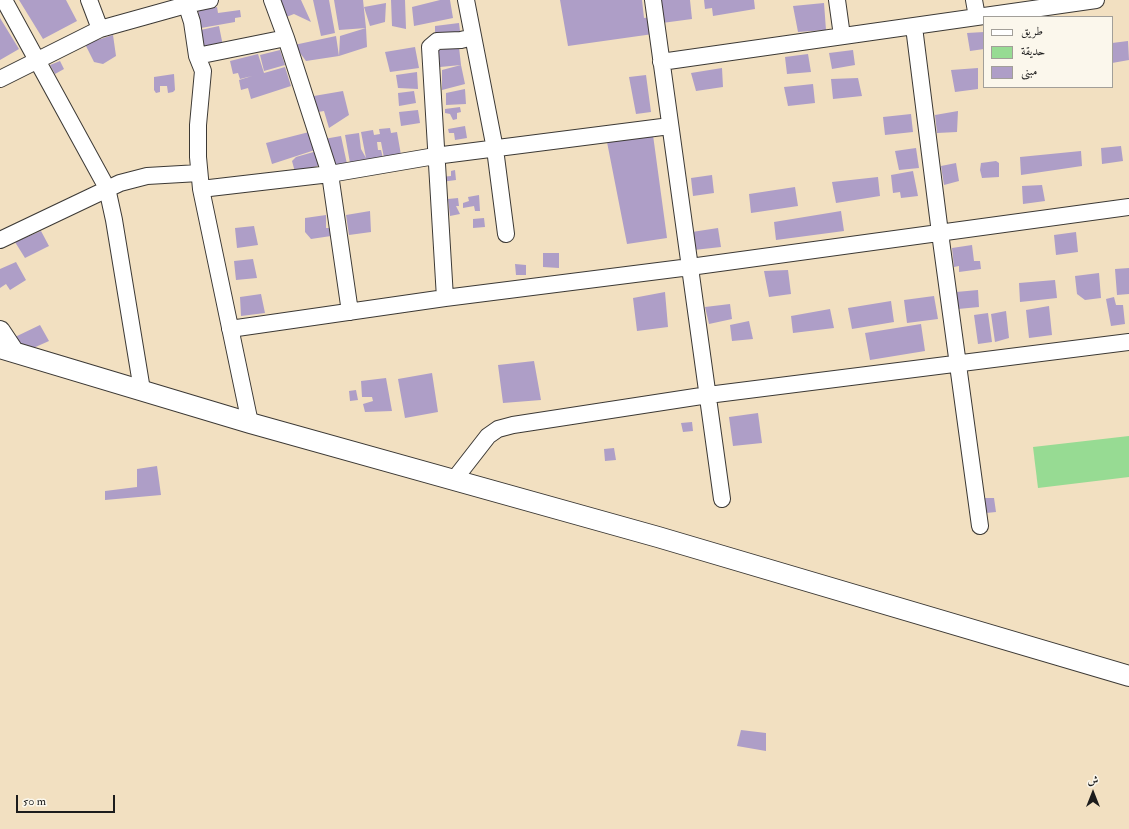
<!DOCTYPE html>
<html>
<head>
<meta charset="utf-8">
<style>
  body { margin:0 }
  #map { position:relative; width:1129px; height:829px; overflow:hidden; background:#f2e0c1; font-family:"IM FELL Double Pica",Amiri,serif }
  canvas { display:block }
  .legend { position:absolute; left:983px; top:16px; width:130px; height:72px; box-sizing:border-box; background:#fbf7ec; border:1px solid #a29f99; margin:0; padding:5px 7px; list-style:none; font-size:12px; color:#1c1c1c }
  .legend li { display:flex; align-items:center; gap:8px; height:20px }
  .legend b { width:20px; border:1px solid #a29f99 }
  .north { position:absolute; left:1073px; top:773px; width:40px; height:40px; -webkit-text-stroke:3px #fbf7ec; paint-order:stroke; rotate:0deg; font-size:11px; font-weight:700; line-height:16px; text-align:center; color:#1c1c1c }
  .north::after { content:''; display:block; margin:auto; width:14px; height:18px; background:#1c1c1c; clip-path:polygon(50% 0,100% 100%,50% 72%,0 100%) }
  .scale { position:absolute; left:16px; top:795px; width:99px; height:18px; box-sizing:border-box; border:2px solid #1c1c1c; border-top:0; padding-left:5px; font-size:12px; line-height:14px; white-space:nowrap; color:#1c1c1c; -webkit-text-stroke:3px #fbf7ec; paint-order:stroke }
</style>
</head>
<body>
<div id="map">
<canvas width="1129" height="829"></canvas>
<ul class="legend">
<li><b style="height:5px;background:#fff"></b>طريق</li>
<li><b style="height:11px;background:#97db93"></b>حديقة</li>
<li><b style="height:11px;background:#ae9ec7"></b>مبنى</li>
</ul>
<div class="north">ش</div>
<div class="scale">50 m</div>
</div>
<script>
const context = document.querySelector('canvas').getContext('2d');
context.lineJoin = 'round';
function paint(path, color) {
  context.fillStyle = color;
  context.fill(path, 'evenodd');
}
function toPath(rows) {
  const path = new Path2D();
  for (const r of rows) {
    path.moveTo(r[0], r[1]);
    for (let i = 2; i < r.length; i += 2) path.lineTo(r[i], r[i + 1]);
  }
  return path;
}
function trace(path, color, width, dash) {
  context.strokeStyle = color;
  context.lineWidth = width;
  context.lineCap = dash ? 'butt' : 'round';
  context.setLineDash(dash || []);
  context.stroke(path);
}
paint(toPath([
  [1129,436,1129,477,1038,488,1033,447]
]), '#97db93');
paint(toPath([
  [19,0,66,0,77,21,43,39],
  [273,0,301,0,311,22,294,14,281,19],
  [313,0,329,0,335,33,321,36],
  [334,0,363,0,366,28,339,30],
  [391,0,405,0,406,29,392,26],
  [440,0,450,0,453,18,414,26,412,7],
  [560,0,642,0,644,18,652,17,653,34,568,46],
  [659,0,690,0,692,19,662,23],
  [704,0,754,0,755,9,713,16,712,8,705,9],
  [386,3,385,22,370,26,364,7],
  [824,3,826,30,798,32,793,6],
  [217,7,218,13,240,10,241,17,235,18,235,22,201,28,198,10],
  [0,18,19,49,0,60],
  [459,23,461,39,435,38,435,26],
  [219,26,223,46,200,51,196,31],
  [366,28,367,47,339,56,340,36],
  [984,32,984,49,970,51,967,33],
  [113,35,116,56,103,64,94,62,85,44],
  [336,36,339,56,306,61,294,45],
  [1128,41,1129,60,1112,63,1112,43],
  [415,47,419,68,390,72,385,52],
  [459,47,461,65,440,67,438,50],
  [280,50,285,65,264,71,260,55],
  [853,50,855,65,832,69,829,53],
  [258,54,264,73,285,67,291,86,251,99,248,88,241,90,239,80,252,76,240,79,238,73,233,74,230,61],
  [808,54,811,72,787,74,785,57],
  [60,61,64,69,55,74,50,65],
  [461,65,465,84,442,90,442,70],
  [722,68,723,87,696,91,691,73],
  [978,68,978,89,955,92,951,70],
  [417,72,418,89,398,88,396,75],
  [174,74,175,90,173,92,168,93,167,86,160,86,160,92,156,93,154,90,154,77],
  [646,75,651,112,636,114,629,77],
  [858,78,862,96,833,99,831,79],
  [813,84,815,103,788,106,784,87],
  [465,89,466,104,446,105,446,93],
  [343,91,349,115,329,128,324,111,312,113,308,97],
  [414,91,416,103,399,106,398,93],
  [460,107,461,112,457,113,457,119,453,120,450,114,445,113,445,109],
  [418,110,420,123,401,126,399,112],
  [958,111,957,132,937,133,935,115],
  [911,114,913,132,885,135,883,117],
  [465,126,467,138,455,140,454,133,449,133,448,129],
  [390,128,391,133,397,132,401,155,384,158,381,142,377,142,378,150,381,150,383,158,350,163,345,135,359,133,361,149,366,158,361,132,373,130,374,135,380,134,379,129],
  [313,131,318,149,272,164,266,143],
  [653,135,667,238,627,244,607,142],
  [341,136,347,164,330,168,324,139],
  [1121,146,1123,161,1102,164,1101,148],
  [916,148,919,168,899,170,895,151],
  [317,151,321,165,295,172,292,161,296,157],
  [1081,151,1082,166,1021,175,1020,157],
  [996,161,999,163,999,177,982,178,980,170,981,163],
  [956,163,959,181,944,185,941,166],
  [455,170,456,180,441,182,441,177,451,176,451,171],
  [913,171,918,196,901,198,900,192,893,193,891,175],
  [712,175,714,193,693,196,691,178],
  [878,177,880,196,836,203,832,182],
  [1042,185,1045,201,1023,204,1022,186],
  [795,187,798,206,751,213,749,194],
  [479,195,480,211,475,211,474,206,463,208,463,203,469,201,468,197],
  [458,198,459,206,456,206,460,214,450,216,448,199],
  [370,211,371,232,349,235,346,215],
  [841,211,844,231,776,240,774,222],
  [326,215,326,228,329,228,331,236,311,239,305,232,305,218],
  [484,218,485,227,473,228,473,219],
  [254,226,258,245,237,248,235,228],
  [718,228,721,247,694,250,692,232],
  [41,231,49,246,25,258,15,242],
  [1076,232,1078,252,1056,255,1054,235],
  [972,245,974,261,980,261,981,269,959,272,959,266,954,267,952,248],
  [543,253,559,253,559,268,543,267],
  [253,259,257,278,236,280,234,261],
  [16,262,26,280,10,290,6,284,0,288,0,269],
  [515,264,526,265,526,275,516,275],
  [1129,268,1129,294,1117,295,1115,269],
  [788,270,791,294,769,297,764,271],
  [1099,273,1101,298,1085,300,1077,294,1075,276],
  [1055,280,1057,298,1020,302,1019,283],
  [978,290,979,307,958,309,956,292],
  [665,292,668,327,637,331,633,298],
  [261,294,265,313,241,316,240,297],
  [934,296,938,319,907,323,904,300],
  [1114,297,1116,305,1123,305,1125,324,1111,326,1106,299],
  [891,301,894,322,852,329,848,308],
  [730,304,732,319,709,324,705,307],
  [1049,306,1052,335,1029,338,1026,310],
  [830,309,834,328,793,333,791,316],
  [1006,311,1009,338,995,342,991,314],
  [988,313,992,342,978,344,974,315],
  [749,321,753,339,732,341,730,325],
  [921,324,925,351,870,360,865,333],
  [40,325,49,341,31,349,20,345,15,337],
  [534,361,541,400,503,403,498,365],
  [432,373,438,412,405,418,398,379],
  [386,378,392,411,365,412,363,404,373,401,372,397,362,397,361,381],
  [356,390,358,400,350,401,349,391],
  [758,413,762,443,733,446,729,417],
  [692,422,693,431,683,432,681,423],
  [614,448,616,460,605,461,604,449],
  [157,466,161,495,105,500,105,491,137,487,137,469],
  [985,498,994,498,996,512,986,513],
  [741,730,766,733,766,751,737,746]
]), '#ae9ec7');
const minor = toPath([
  [4,0,107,188,114,220,142,390],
  [89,0,100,29],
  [185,0,192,22,197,56,203,71,198,125,198,157,201,189,250,423],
  [272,0,286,38,330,174,350,312],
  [466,0,495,149,506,234],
  [653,0,722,499],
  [837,0,842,36],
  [974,0,977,17],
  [914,27,940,233,980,526],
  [197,56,286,38],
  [661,62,1096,0],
  [0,79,100,29,186,5,210,0],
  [201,189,330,174,435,156,670,126],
  [0,240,120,183,147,176,199,173],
  [445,298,430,47,437,41,461,40,473,37],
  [230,329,445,298,690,267,1129,207],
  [453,481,488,436,498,429,513,425,708,395,1129,342]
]);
const tertiary = toPath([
  [0,331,14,352],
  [0,348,250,423,658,537,1129,676]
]);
trace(minor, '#3c3935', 18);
trace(tertiary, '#3c3935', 22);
trace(minor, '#fff', 16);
trace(tertiary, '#fff', 20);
</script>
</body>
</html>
